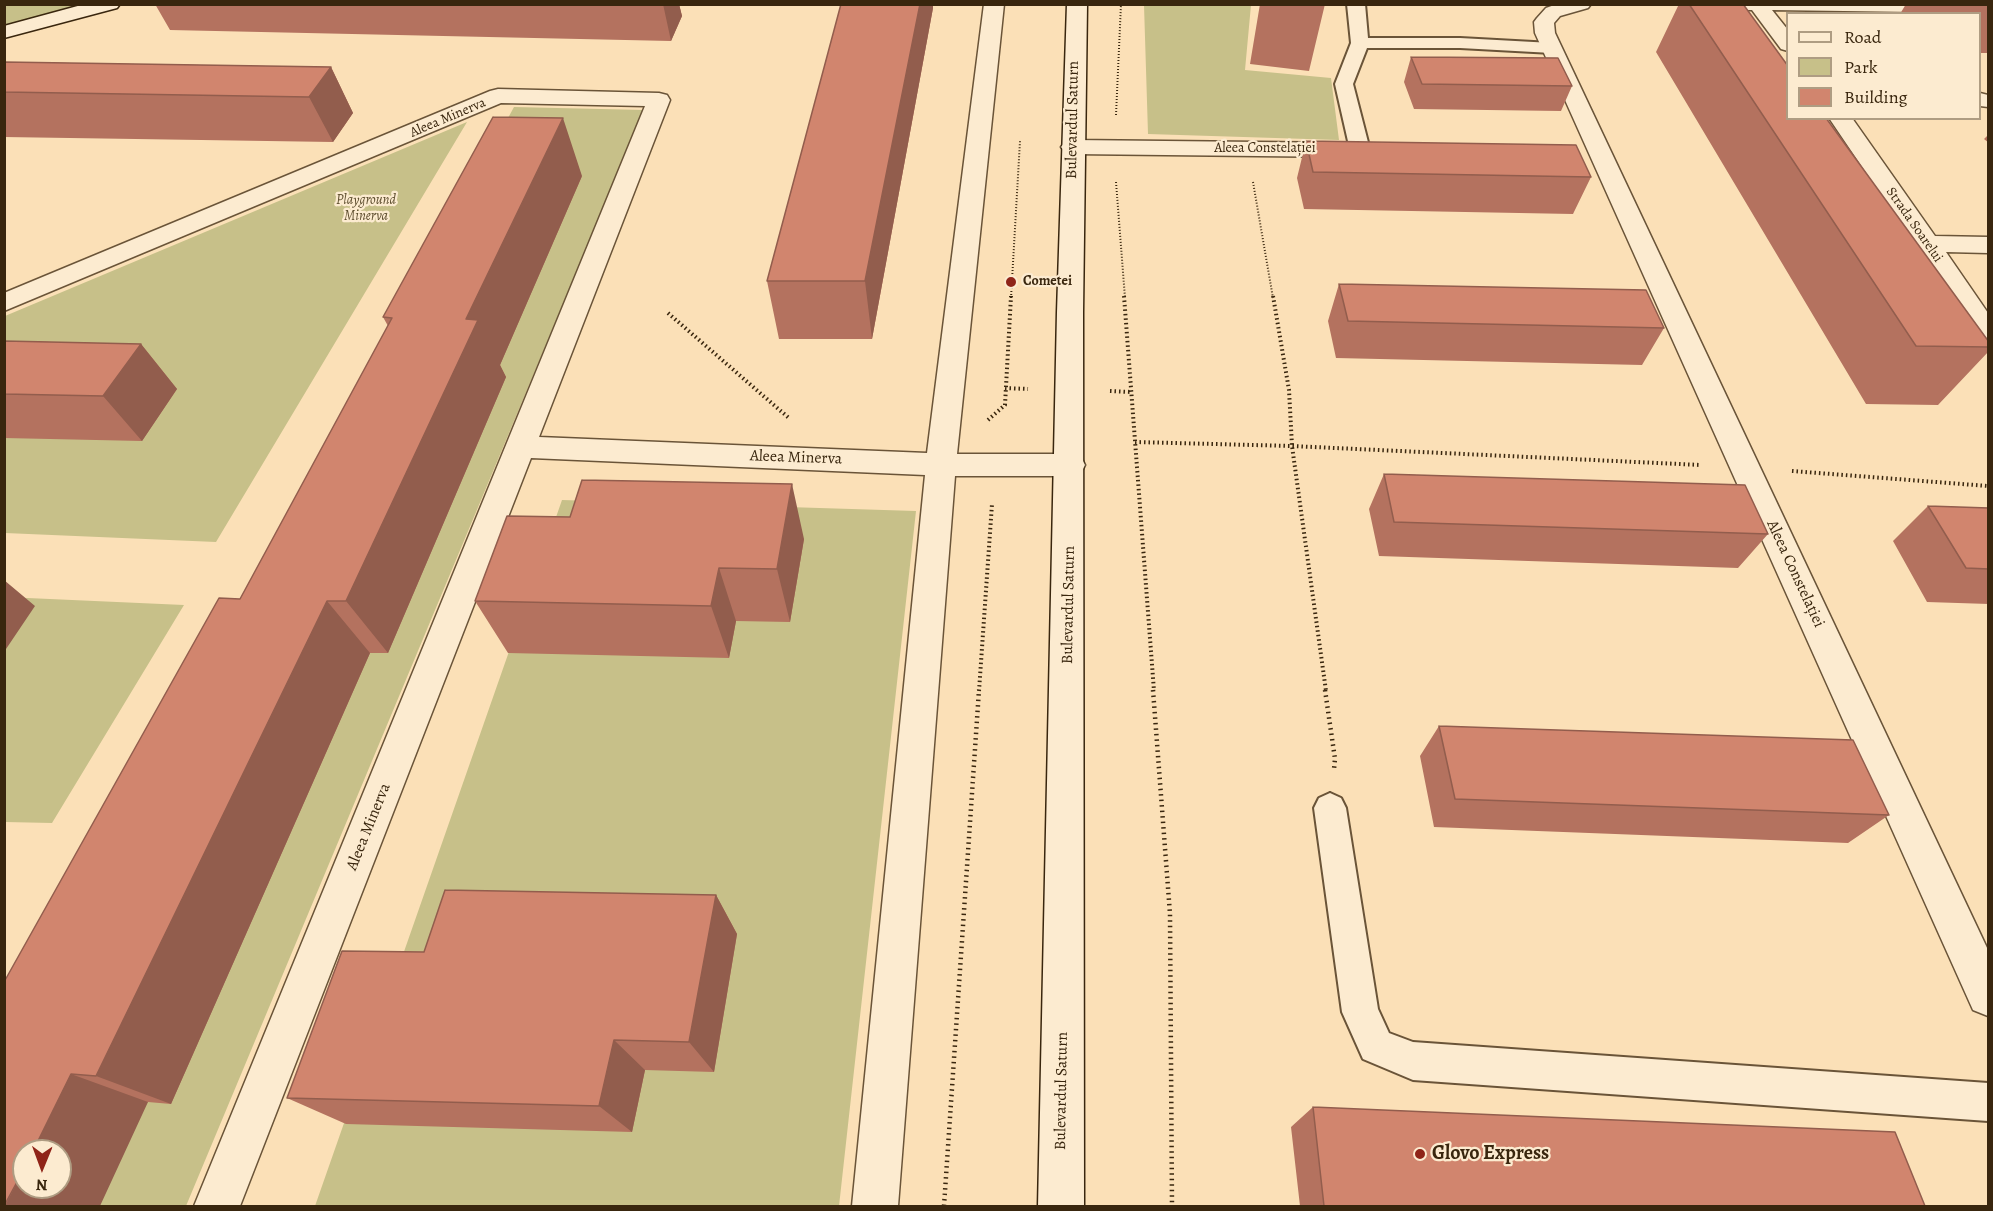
<!DOCTYPE html>
<html>
<head>
<meta charset="utf-8">
<style>
  body { margin:0 }
  #map { position:relative; width:1993px; height:1211px; overflow:hidden; background:#fbe0b7; font-family:Alegreya,serif }
  canvas { display:block }
  .frame { position:absolute; inset:0; border:6px solid #39260e; pointer-events:none }
  .legend { position:absolute; left:1786px; top:12px; width:195px; height:108px; box-sizing:border-box; background:#fcebd0; border:2px solid #ae9c82; margin:0; padding:8px 10px; list-style:none; font-size:18px; color:#39260e }
  .legend li { display:flex; align-items:center; gap:12px; height:30px }
  .legend b { width:30px; border:2px solid #ae9c82 }
  .north { position:absolute; left:12px; top:1139px; width:60px; height:60px; box-sizing:border-box; background:#fcebd0; border:2px solid #ae9c82; border-radius:50%; rotate:181deg; font-size:16px; font-weight:700; line-height:24px; text-align:center; color:#39260e }
  .north::after { content:''; display:block; margin:auto; width:21px; height:27px; background:#8f2418; clip-path:polygon(50% 0,100% 100%,50% 72%,0 100%) }
</style>
</head>
<body>
<div id="map">
<canvas width="1993" height="1211"></canvas>
<div class="frame"></div>
<ul class="legend">
<li><b style="height:8px;background:#fcebd0"></b>Road</li>
<li><b style="height:16px;background:#c7c089"></b>Park</li>
<li><b style="height:16px;background:#d1856e"></b>Building</li>
</ul>
<div class="north">N</div>
</div>
<script>
const context = document.querySelector('canvas').getContext('2d');
context.lineJoin = 'round';
function paint(path, color) {
  context.fillStyle = color;
  context.fill(path, 'evenodd');
}
function toPath(rows) {
  const path = new Path2D();
  for (const r of rows) {
    path.moveTo(r[0], r[1]);
    for (let i = 2; i < r.length; i += 2) path.lineTo(r[i], r[i + 1]);
  }
  return path;
}
function trace(path, color, width, dash) {
  context.strokeStyle = color;
  context.lineWidth = width;
  context.lineCap = dash ? 'butt' : 'round';
  context.setLineDash(dash || []);
  context.stroke(path);
}
function write(font, color, halo, rows, align = 'center') {
  context.font = font + ' Alegreya,serif';
  context.lineWidth = 4.5;
  context.setLineDash([]);
  context.textBaseline = 'middle';
  context.strokeStyle = halo;
  context.fillStyle = color;
  for (const [text, x, y, turn = 0] of rows) {
    context.save();
    context.translate(x, y);
    context.rotate((+turn || 0) * Math.PI / 180);
    context.textAlign = isNaN(turn) ? turn : align;
    if (halo) context.strokeText(text, 0, 0);
    context.fillText(text, 0, 0);
    context.restore();
  }
}
paint(toPath([
  [5,4,83,4,83,5,5,25],
  [1144,5,1251,5,1245,70,1331,78,1339,140,1148,134],
  [514,107,644,110,186,1206,5,1206,5,1041],
  [24,1151,60,1151,60,1187,24,1187],
  [467,122,216,542,5,533,5,316],
  [562,500,916,511,839,1206,315,1206],
  [5,597,184,605,52,823,5,822]
]), '#c7c089');
const lane = toPath([
  [1347,4,1365,4,1368,38,1460,38,1552,43,1558,44,1561,48,1558,52,1552,53,1460,48,1367,48,1353,84,1370,150,1367,154,1360,156,1353,154,1350,150,1335,84,1351,43,1347,4],
  [1330,793,1341,798,1346,808,1378,1009,1389,1033,1413,1042,1988,1083,1988,1121,1413,1080,1363,1059,1342,1012,1314,808,1319,798,1330,793]
]);
const street = toPath([
  [984,4,1004,4,957,454,1070,454,1081,457,1085,465,1081,473,1070,476,955,476,898,1206,852,1206,925,475,531,458,240,1206,194,1206,645,106,501,103,4,311,4,293,490,91,498,89,659,93,667,95,670,100,539,437,927,453,984,4],
  [1557,4,1591,4,1588,8,1560,16,1554,23,1555,33,1988,950,1988,1016,1973,1010,1535,33,1534,22,1537,18,1546,8,1557,4],
  [1719,4,1988,4,1988,13,1772,10,1788,30,1788,51,1781,49,1752,10,1729,10,1722,8,1719,4],
  [1980,93,1988,95,1988,107,1980,106,1980,93],
  [1829,118,1852,118,1935,236,1988,237,1988,253,1946,252,1988,313,1988,341,1978,338,1829,118],
  [1073,140,1350,143,1358,145,1362,150,1358,155,1350,157,1073,154,1065,152,1061,147,1065,142,1073,140]
]);
const secondary = toPath([
  [85,4,120,4,117,8,4,38,4,26,85,4],
  [1067,4,1087,4,1083,312,1084,1206,1038,1206,1057,312,1067,4]
]);
trace(lane, '#6a5438', 4);
trace(street, '#6a5438', 3);
trace(secondary, '#39260e', 3);
trace(toPath([
  [1116,115,1121,4],
  [1116,182,1125,298],
  [1253,182,1273,298],
  [1011,298,1020,141]
]), '#39260e', 2, [1, 2]);
trace(toPath([
  [1124,296,1154,691],
  [1273,296,1289,390,1292,446,1326,691],
  [668,313,790,419],
  [1005,388,1028,389],
  [1110,391,1131,392],
  [988,420,1005,405,1011,296],
  [1135,442,1292,446,1701,465],
  [1792,471,1988,486],
  [979,691,992,504]
]), '#39260e', 4, [1.5, 3]);
trace(toPath([
  [1153,690,1170,914,1172,1206],
  [1325,690,1335,759,1334,769],
  [944,1206,979,690]
]), '#39260e', 4.5, [1.5, 4]);
paint(lane, '#fcebd0');
paint(street, '#fcebd0');
paint(secondary, '#fcebd0');
paint(toPath([
  [155,4,679,4,682,16,671,41,170,30],
  [841,4,933,4,933,8,872,339,779,339,767,281],
  [1260,4,1325,4,1309,71,1250,64],
  [1679,4,1743,4,1989,342,1989,351,1938,405,1866,404,1656,52],
  [1906,4,1989,4,1989,53,1980,53,1980,14,1900,14],
  [1411,57,1572,86,1561,111,1414,109,1404,82],
  [4,62,331,67,353,113,333,142,4,137],
  [1989,134,1989,143,1984,139],
  [1306,141,1591,177,1573,214,1304,209,1297,178],
  [582,176,500,365,506,377,388,653,370,653,171,1104,148,1102,4,1206,240,599,388,326,383,317],
  [1339,284,1664,328,1642,365,1336,358,1328,321],
  [4,341,141,344,177,389,142,441,4,438],
  [1384,474,1768,534,1738,568,1379,556,1369,509],
  [1928,506,1989,508,1989,604,1927,602,1893,541],
  [804,539,790,622,736,621,729,658,508,653,475,601],
  [1439,726,1889,815,1848,843,1434,827,1420,756],
  [716,895,737,934,714,1072,645,1070,632,1132,346,1124,287,1098,424,952],
  [1313,1107,1925,1206,1300,1206,1291,1127]
]), '#b4725f');
paint(toPath([
  [663,4,679,4,682,16,671,41],
  [920,4,933,4,933,8,872,339,865,281],
  [331,67,353,113,333,142,309,97],
  [563,118,582,176,500,365,506,377,388,653,346,601,466,319],
  [141,344,177,389,142,441,103,396],
  [792,484,804,539,790,622,777,569],
  [719,568,736,621,729,658,711,606],
  [4,580,35,606,4,652],
  [327,601,370,653,171,1104,96,1076],
  [716,895,737,934,714,1072,689,1042],
  [614,1040,645,1070,632,1132,599,1106],
  [71,1074,148,1102,100,1206,5,1206,24,1169,24,1187,60,1187,60,1151,33,1151]
]), '#925d4d');
const building = toPath([
  [841,4,920,4,865,281,767,281,841,4],
  [1689,4,1743,4,1788,66,1788,118,1826,118,1989,342,1989,347,1916,346,1689,4],
  [1411,57,1558,58,1572,86,1422,84,1411,57],
  [4,62,331,67,309,97,4,92,4,62],
  [493,117,563,118,466,319,478,320,346,601,327,601,96,1076,71,1074,33,1151,24,1151,24,1169,4,1206,4,982,219,598,240,599,392,318,383,317,493,117],
  [1306,141,1576,145,1591,177,1313,172,1306,141],
  [1339,284,1646,290,1664,328,1348,321,1339,284],
  [4,341,141,344,103,396,4,394,4,341],
  [1384,474,1745,485,1768,534,1394,522,1384,474],
  [582,480,792,484,777,569,719,568,711,606,475,601,507,516,570,517,582,480],
  [1928,506,1989,508,1989,569,1966,568,1928,506],
  [1439,726,1853,740,1889,815,1455,799,1439,726],
  [445,890,716,895,689,1042,614,1040,599,1106,287,1098,342,951,424,952,445,890],
  [1313,1107,1895,1132,1925,1206,1324,1206,1313,1107]
]);
paint(building, '#d1856e');
trace(building, '#925d4d', 1.5);
for (const [x, y, r, color] of [
  [1011,282,6,"#8f2418"],
  [1420,1154,6,"#8f2418"]
]) {
  const dot = new Path2D();
  dot.arc(x, y, r, 0, 2 * Math.PI);
  context.fillStyle = color;
  context.fill(dot);
  trace(dot, '#fcebd0', 2);
}
write('14px', '#39260e', '#fcebd0', [
  ["Aleea Minerva",448,118,-23],
  ["Aleea Constelației",1265,149],
  ["Strada Soarelui",1914,225,55]
]);
write('italic 14px', '#5c4c2d', '#fcebd0', [
  ["Playground",366,201],
  ["Minerva",366,217]
]);
write('bold 14px', '#39260e', '#fcebd0', [
  ["Cometei",1023,282]
], 'left');
write('16px', '#39260e', '#fcebd0', [
  ["Bulevardul Saturn",1073,120,-89],
  ["Aleea Minerva",796,458,2],
  ["Aleea Constelației",1795,574,65],
  ["Bulevardul Saturn",1069,605,-89],
  ["Aleea Minerva",369,827,-68],
  ["Bulevardul Saturn",1062,1091,-89]
]);
write('bold 20px', '#39260e', '#fcebd0', [
  ["Glovo Express",1432,1154]
], 'left');
</script>
</body>
</html>
